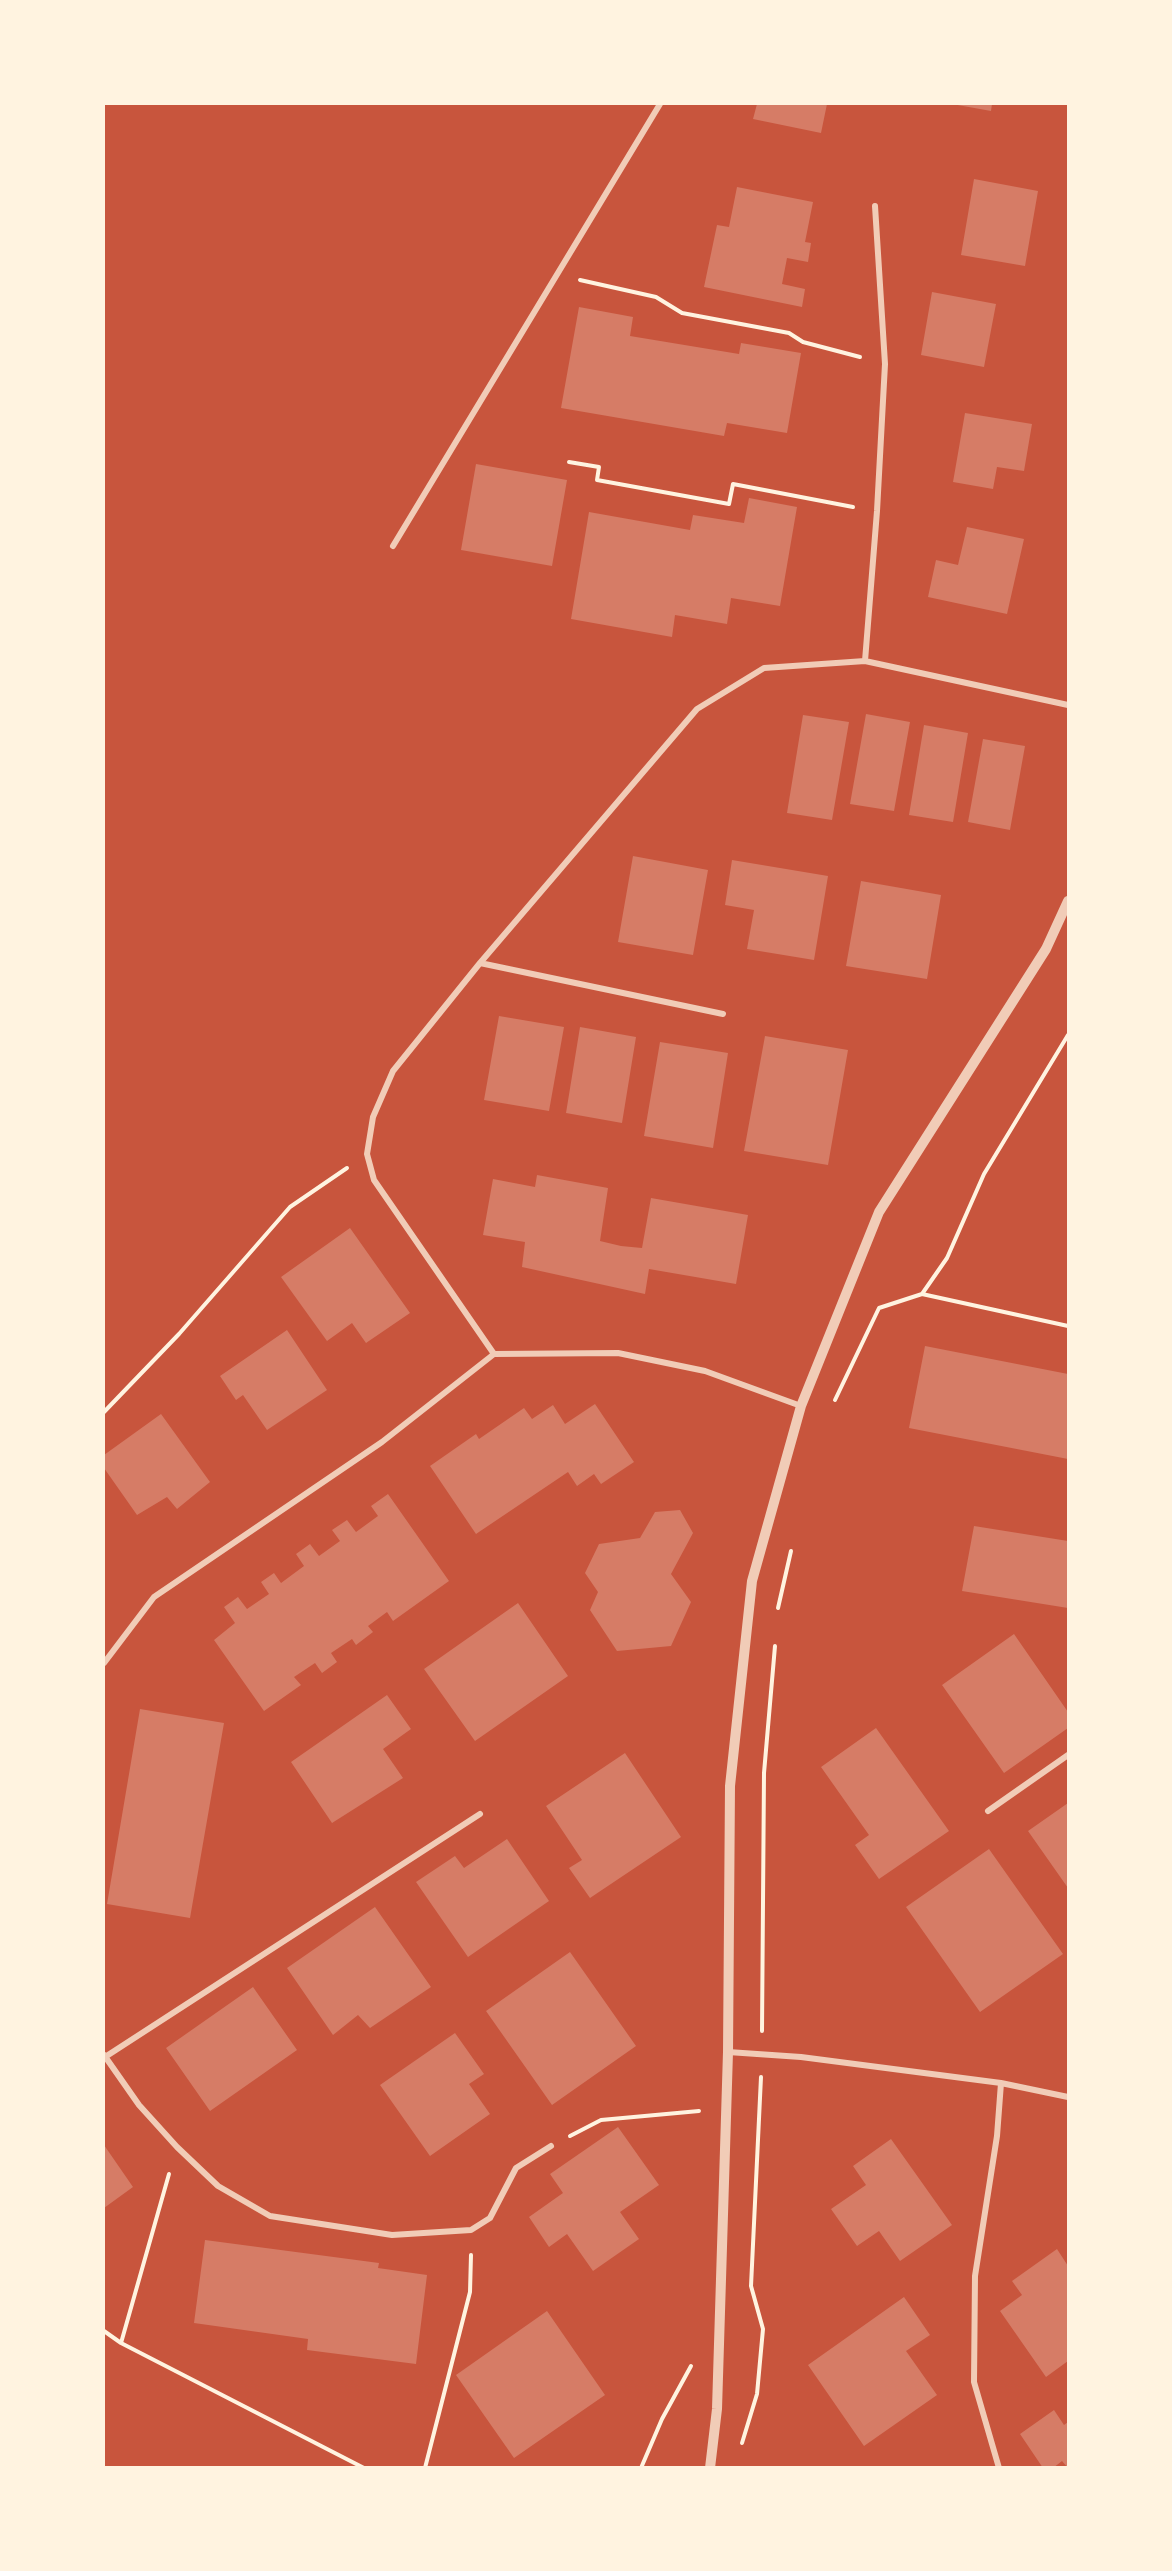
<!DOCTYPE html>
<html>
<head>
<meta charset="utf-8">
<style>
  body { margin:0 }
  #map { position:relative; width:1172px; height:2571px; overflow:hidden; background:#c8553d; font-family:"Archivo Narrow",sans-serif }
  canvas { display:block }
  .frame { position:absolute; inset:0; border:105px solid #fff3e0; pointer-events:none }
</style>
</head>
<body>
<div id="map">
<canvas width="1172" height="2571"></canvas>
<div class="frame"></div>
</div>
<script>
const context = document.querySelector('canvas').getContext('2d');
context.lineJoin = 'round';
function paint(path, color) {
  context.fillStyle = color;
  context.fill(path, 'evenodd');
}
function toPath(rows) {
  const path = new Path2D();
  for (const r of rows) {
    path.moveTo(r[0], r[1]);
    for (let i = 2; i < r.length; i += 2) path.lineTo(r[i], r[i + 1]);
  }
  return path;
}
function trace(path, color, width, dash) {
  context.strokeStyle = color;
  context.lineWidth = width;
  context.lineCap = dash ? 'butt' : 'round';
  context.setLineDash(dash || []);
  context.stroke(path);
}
paint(toPath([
  [757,104,827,104,821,133,753,119],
  [952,104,992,104,991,111],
  [974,179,1038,191,1025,266,961,255],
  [737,187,813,202,805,242,811,243,808,262,787,258,782,284,805,289,802,307,704,287,717,225,729,227],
  [932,292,996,304,984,367,921,355],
  [579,307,633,317,630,336,739,354,741,343,801,353,787,433,727,423,724,436,561,408],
  [965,413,1032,424,1024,471,997,467,993,489,953,482],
  [476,464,567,480,552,566,461,550],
  [749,498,797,507,780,606,731,598,727,624,675,615,672,637,571,619,589,512,690,530,693,515,744,523],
  [967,527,1024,539,1007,614,928,597,936,560,958,565],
  [866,714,910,722,894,811,850,804],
  [803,715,849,722,832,820,787,813],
  [924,725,968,733,953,822,909,815],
  [983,739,1025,746,1010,830,968,822],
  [633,856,708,870,693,955,618,942],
  [732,860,828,876,814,960,747,949,754,910,725,905],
  [861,881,941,895,927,979,846,966],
  [499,1016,564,1027,549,1111,484,1100],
  [580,1027,636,1037,622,1123,566,1113],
  [765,1036,848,1050,828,1165,744,1151],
  [660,1042,728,1053,713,1148,644,1136],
  [537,1175,608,1188,600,1241,621,1246,642,1248,651,1198,748,1215,736,1284,649,1269,645,1294,522,1267,525,1242,483,1235,493,1179,535,1187],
  [350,1228,410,1313,366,1343,352,1323,327,1341,281,1277],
  [287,1330,327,1390,267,1430,243,1395,236,1400,220,1376],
  [925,1346,1068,1374,1068,1459,909,1428],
  [595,1404,634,1462,601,1484,594,1474,577,1486,568,1472,476,1534,430,1466,476,1434,479,1439,524,1408,532,1419,553,1405,565,1424],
  [161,1414,210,1482,177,1509,167,1497,137,1515,104,1468,104,1455],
  [388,1494,449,1581,393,1621,387,1612,368,1626,373,1632,356,1645,352,1639,331,1653,337,1662,322,1673,315,1663,294,1677,301,1685,264,1711,214,1640,235,1623,224,1607,238,1597,247,1609,269,1594,261,1582,274,1573,281,1583,304,1566,296,1554,310,1544,319,1556,340,1541,332,1530,347,1520,356,1532,378,1516,371,1506],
  [680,1510,693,1533,671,1574,691,1602,671,1646,617,1651,590,1610,598,1592,585,1573,599,1544,640,1538,655,1512],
  [974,1526,1068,1541,1068,1608,962,1591],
  [518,1603,568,1676,475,1741,424,1669],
  [1014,1634,1068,1712,1068,1728,1004,1773,942,1685],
  [387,1695,411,1729,383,1749,403,1778,332,1823,291,1762],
  [140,1709,224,1723,190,1918,107,1904],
  [876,1728,949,1831,879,1879,855,1845,869,1835,821,1767],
  [625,1753,681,1837,590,1898,569,1868,582,1860,546,1806],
  [1068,1803,1068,1888,1028,1831],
  [507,1839,549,1901,468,1957,416,1882,455,1856,464,1868],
  [989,1849,1063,1954,980,2012,906,1907],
  [375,1907,431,1987,370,2028,358,2015,333,2035,287,1968],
  [570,1952,636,2046,552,2105,486,2011],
  [253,1987,297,2050,210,2111,166,2048],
  [455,2033,484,2074,469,2084,490,2114,430,2156,380,2085],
  [618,2127,659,2185,620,2212,639,2239,593,2271,567,2234,549,2247,529,2217,563,2193,550,2174],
  [891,2139,952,2225,900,2261,879,2231,857,2246,831,2209,866,2185,853,2166],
  [104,2145,133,2187,104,2208],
  [205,2240,379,2263,378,2268,427,2275,416,2364,307,2350,308,2339,194,2323],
  [1057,2249,1068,2266,1068,2361,1046,2377,1000,2311,1022,2295,1012,2281],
  [904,2297,930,2335,906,2351,937,2395,864,2446,808,2365],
  [547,2311,605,2395,514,2458,456,2375],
  [1054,2410,1064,2425,1068,2422,1068,2468,1062,2461,1053,2468,1043,2468,1020,2434]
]), '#d67c66');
trace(toPath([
  [580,280,656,297,682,313,789,333,803,342,860,357],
  [569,462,599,467,597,480,729,504,733,484,853,507],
  [922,1294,1068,1326],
  [835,1400,879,1308,922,1294,947,1258,984,1174,1068,1035],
  [104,1412,179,1334,290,1207,347,1168],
  [778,1608,791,1551],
  [762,2031,764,1773,775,1646],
  [570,2136,601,2120,699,2111],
  [104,2331,121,2343,364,2468],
  [121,2343,169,2174],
  [742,2443,757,2394,763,2329,751,2286,761,2077],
  [425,2468,470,2292,471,2255],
  [641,2468,662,2419,691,2366]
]), '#fff3e0', 4);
trace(toPath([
  [393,546,660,104],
  [865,661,877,511,885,364,875,206],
  [480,963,723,1014],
  [494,1354,374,1180,367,1154,373,1117,393,1071,480,963,697,709,764,668,865,661,1068,705],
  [104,1663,154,1597,382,1442,494,1354,618,1353,705,1371,801,1406],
  [988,1811,1068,1755],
  [728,2052,801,2057,1001,2083,1068,2097],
  [104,2055,139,2105,177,2147,218,2186,270,2216,392,2235,471,2230,490,2218,516,2168,551,2146],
  [105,2057,480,1814],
  [999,2468,974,2382,975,2276,997,2136,1001,2083]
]), '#f1ccb7', 6);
trace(toPath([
  [710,2468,717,2409,728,2052,730,1786,752,1581,801,1406,879,1212,1046,949,1068,901]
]), '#f1ccb7', 10);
</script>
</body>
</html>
